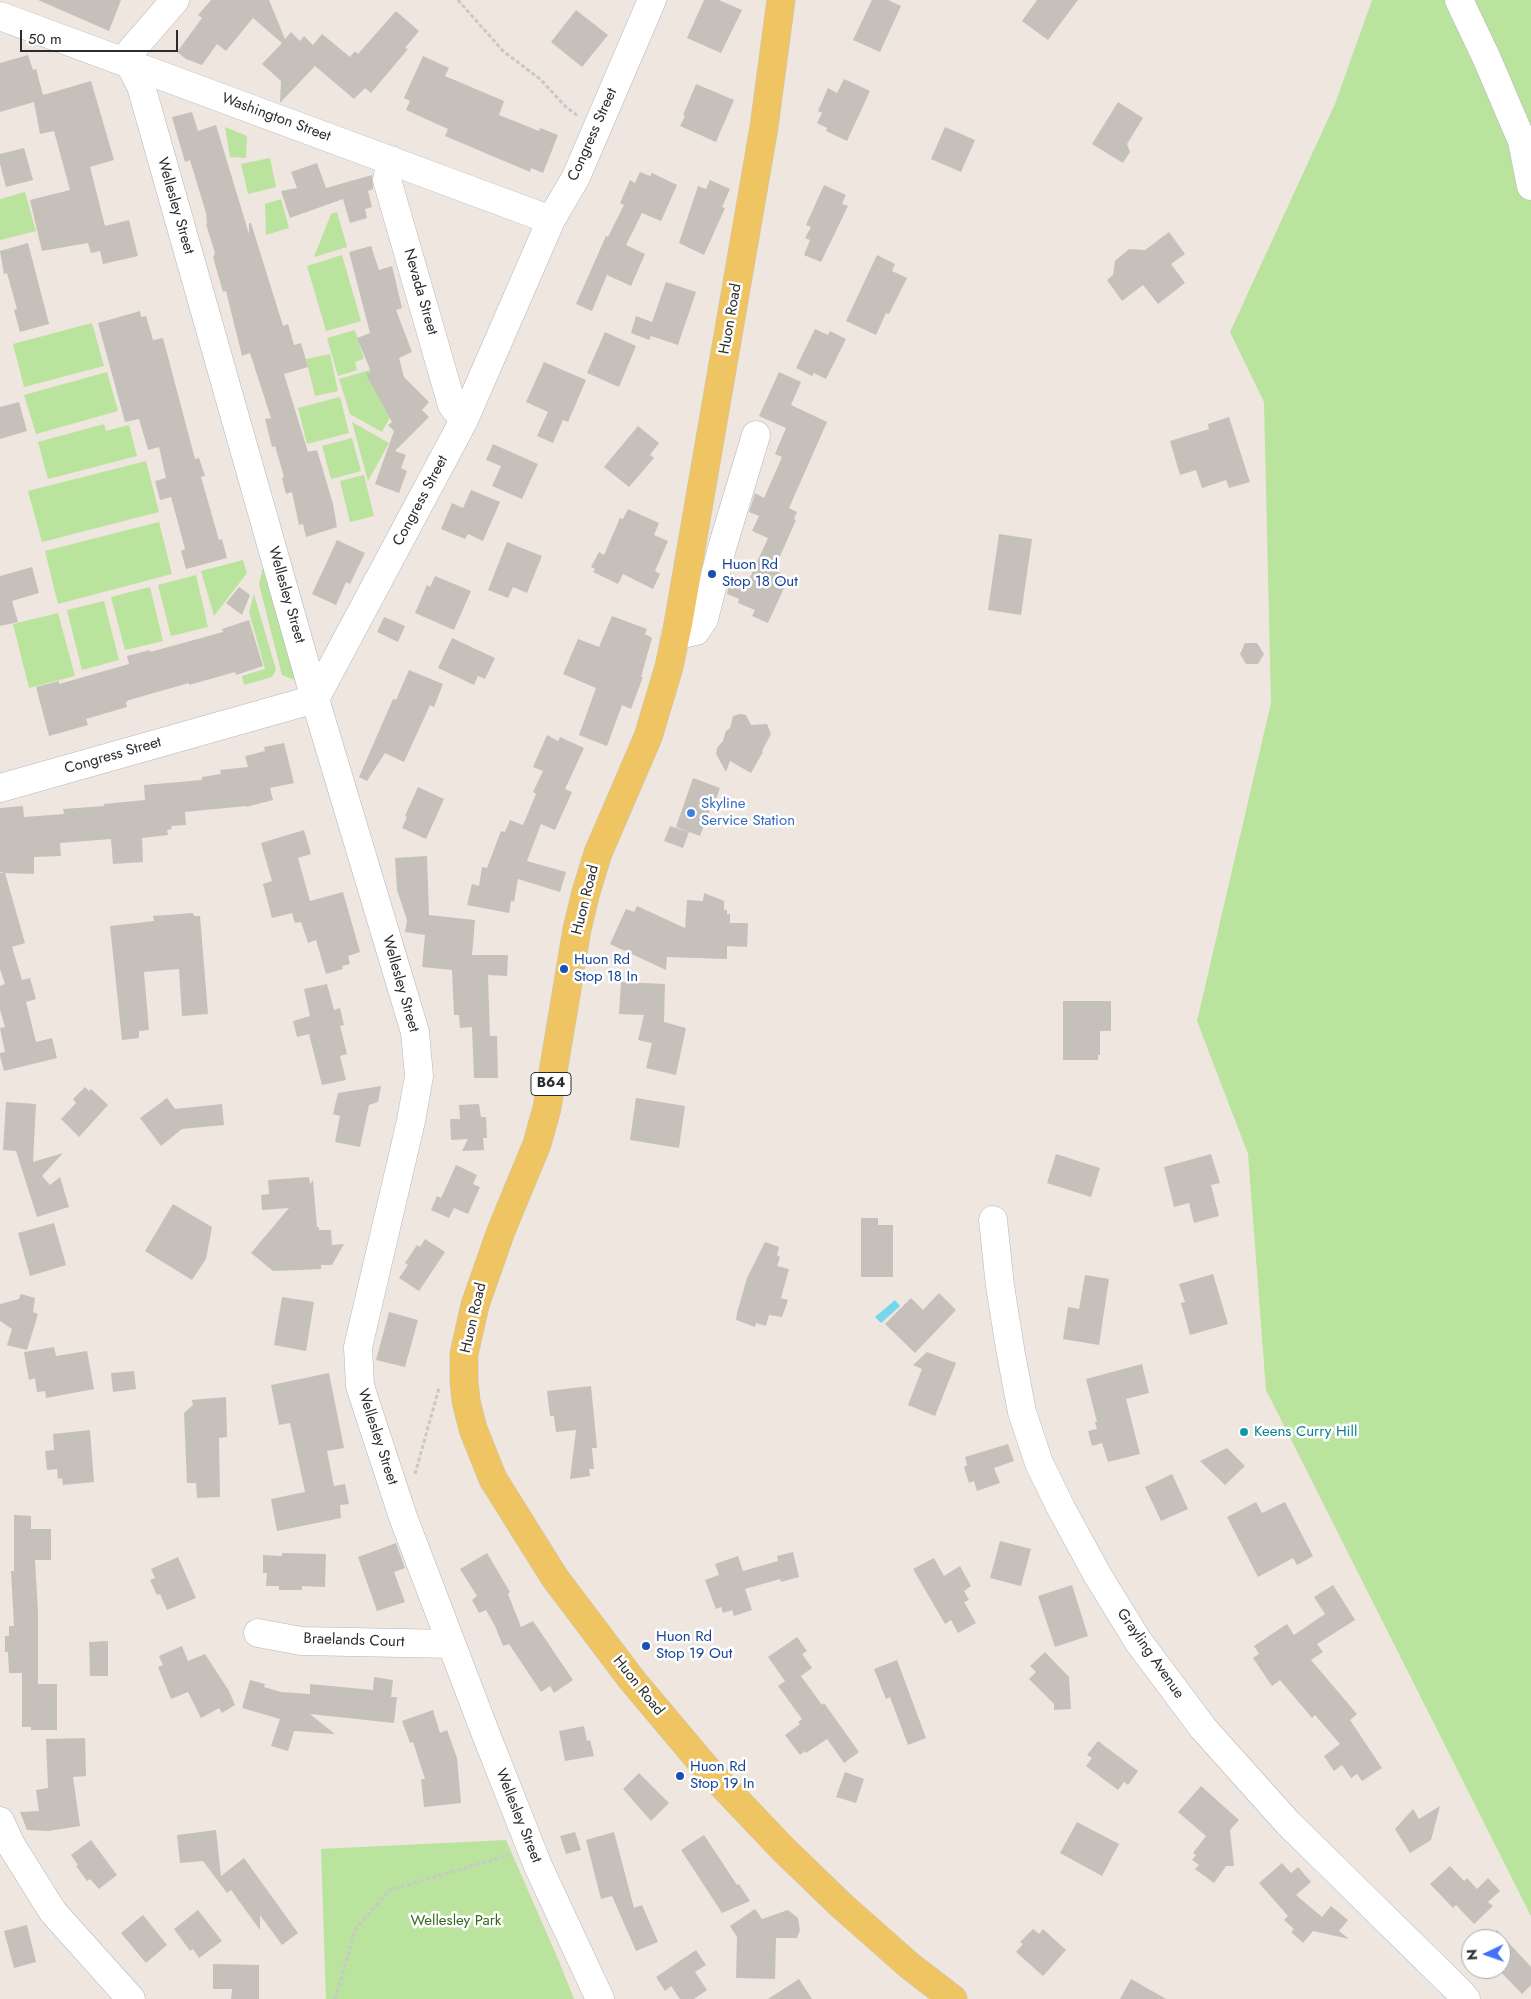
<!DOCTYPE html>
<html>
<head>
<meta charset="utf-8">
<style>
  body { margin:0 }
  #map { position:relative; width:1531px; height:1999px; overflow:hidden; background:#eee6df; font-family:Jost,sans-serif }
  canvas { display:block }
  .north { position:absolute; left:1461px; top:1929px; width:50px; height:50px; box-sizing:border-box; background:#fff; border:1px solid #ababab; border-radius:50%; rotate:267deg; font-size:14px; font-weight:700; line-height:20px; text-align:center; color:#2c2c2c }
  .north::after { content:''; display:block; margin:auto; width:18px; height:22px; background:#4272f8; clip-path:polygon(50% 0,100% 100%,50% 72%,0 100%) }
  .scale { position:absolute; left:20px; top:30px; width:158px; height:22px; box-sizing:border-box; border:2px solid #2c2c2c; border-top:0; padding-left:6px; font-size:15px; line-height:18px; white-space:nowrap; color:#2c2c2c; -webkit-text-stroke:4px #fff; paint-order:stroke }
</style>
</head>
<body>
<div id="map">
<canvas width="1531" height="1999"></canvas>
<div class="north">N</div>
<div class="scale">50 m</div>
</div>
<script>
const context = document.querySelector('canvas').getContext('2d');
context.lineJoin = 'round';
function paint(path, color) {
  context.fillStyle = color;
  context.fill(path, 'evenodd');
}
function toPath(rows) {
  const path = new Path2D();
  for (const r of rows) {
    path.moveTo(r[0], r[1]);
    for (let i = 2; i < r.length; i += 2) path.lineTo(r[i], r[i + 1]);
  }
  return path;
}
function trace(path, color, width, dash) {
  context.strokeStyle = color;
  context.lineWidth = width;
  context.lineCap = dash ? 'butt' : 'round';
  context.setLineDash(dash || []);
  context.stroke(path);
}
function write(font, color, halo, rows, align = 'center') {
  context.font = font + ' Jost,sans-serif';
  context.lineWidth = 5;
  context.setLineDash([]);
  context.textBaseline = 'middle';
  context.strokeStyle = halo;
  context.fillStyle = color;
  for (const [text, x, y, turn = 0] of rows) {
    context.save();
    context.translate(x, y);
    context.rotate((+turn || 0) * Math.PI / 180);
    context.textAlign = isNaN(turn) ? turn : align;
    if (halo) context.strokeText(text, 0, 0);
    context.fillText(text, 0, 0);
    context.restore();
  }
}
paint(toPath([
  [1372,0,1531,0,1531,1916,1266,1390,1248,1154,1197,1021,1271,703,1264,402,1230,332,1335,104],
  [225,127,247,136,246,158,230,157],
  [270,158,276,187,248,194,241,164],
  [25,192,36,231,0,240,0,199],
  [281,199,289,228,266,235,265,204],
  [337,212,347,247,314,257,331,214],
  [342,255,361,321,326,331,307,266],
  [92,323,104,366,24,387,13,344],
  [355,330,364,359,355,362,357,370,338,376,327,338],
  [330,354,338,391,315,396,306,359],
  [380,367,398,402,382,432,350,414,339,379],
  [107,372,118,411,36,434,24,395],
  [340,397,349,433,307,444,298,408],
  [352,422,389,443,368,481],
  [104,424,106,431,129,425,137,456,48,479,38,442],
  [352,438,361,471,331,479,322,446],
  [146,461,159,512,42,542,28,491],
  [364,475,374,516,350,522,340,481],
  [159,522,172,574,58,604,45,551],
  [265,558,295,659,295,680,282,675,259,584],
  [243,560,247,573,214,616,201,571],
  [196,575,208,627,171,636,158,585],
  [150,587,163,641,125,650,111,597],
  [254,594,276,670,272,677,244,685,242,676,265,669,249,612],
  [104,601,119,660,82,670,67,610],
  [58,613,75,676,29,688,13,624],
  [506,1840,558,1959,574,1999,326,1999,321,1849]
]), '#bae39d');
paint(toPath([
  [895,1300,900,1306,881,1323,875,1317]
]), '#74d7ee');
paint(toPath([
  [38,0,121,0,109,31],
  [211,0,269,0,285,39,291,32,300,41,304,36,313,45,322,34,350,57,355,51,358,54,396,11,419,31,405,48,408,49,371,93,365,88,354,99,315,66,280,103,281,81,262,64,282,43,253,18,226,51,217,44,202,65,186,59,177,52,202,18,198,15],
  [704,0,719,0,742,10,721,53,687,38],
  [872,0,888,0,901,6,880,52,853,40],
  [1037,0,1078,0,1048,40,1022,21],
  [576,10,608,35,582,67,551,42],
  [28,55,33,70,36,69,43,95,91,81,114,160,90,167,103,218,105,226,129,220,138,256,103,264,100,251,91,253,88,243,42,251,30,200,70,190,54,131,40,134,34,102,0,112,0,63],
  [423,56,449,68,445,76,504,101,499,115,539,131,540,128,558,135,543,173,531,168,530,172,445,136,448,129,406,110,410,101,404,98],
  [844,79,870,91,847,141,826,131,827,128,817,123,822,113,818,111,828,88,837,93],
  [696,84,734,100,716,142,680,126,685,116,683,115],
  [1118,102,1143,118,1127,144,1130,152,1123,163,1092,144],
  [192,112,198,131,216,125,249,234,249,223,251,223,283,326,288,324,294,345,301,343,308,367,284,374,308,452,317,450,333,504,337,527,306,537,303,524,299,525,292,492,286,494,282,478,284,477,275,446,272,447,265,419,271,418,250,353,242,356,226,291,223,292,213,257,215,253,206,224,207,223,206,213,190,160,185,162,172,117],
  [945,127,975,140,961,172,931,159],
  [24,148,33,180,6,187,0,164,0,154],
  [317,163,326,188,372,175,373,189,368,191,372,207,365,209,367,218,350,223,343,199,290,218,281,191,297,188,291,172],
  [640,172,650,176,652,173,677,185,661,221,642,213,626,245,645,254,631,286,607,275,592,311,576,304,606,236,608,237,624,205,620,203,630,180,635,183],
  [710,180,730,189,722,207,725,208,704,255,679,243,698,186,706,189],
  [824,185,846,195,842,204,848,206,821,262,804,255,810,240,805,238,811,227,806,225],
  [1169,232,1185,254,1171,264,1185,283,1158,304,1143,285,1122,301,1107,280,1113,275,1115,261,1129,249,1145,250],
  [28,243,49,324,20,332,14,310,17,309,7,273,4,274,0,251],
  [371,246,379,270,392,266,402,308,396,310,412,352,399,358,404,377,429,402,422,410,429,417,395,451,406,455,401,468,407,471,399,493,375,484,394,431,388,425,392,422,366,374,371,372,357,338,370,333,349,252],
  [877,255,895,264,892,271,907,278,889,314,886,313,876,335,846,321],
  [666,282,696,292,678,345,651,336,649,340,631,333,636,316,652,322],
  [140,311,141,317,146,316,153,340,163,338,195,459,199,458,205,476,201,477,219,540,222,539,227,558,186,569,181,551,185,549,171,497,160,500,155,481,166,478,159,447,148,450,139,419,125,422,98,323],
  [815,329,828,335,830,331,846,339,826,379,814,373,812,376,796,368],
  [605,332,636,346,619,387,587,373],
  [544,362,586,380,568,422,563,420,553,443,537,436,548,412,526,402],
  [779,372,801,382,791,405,827,422,789,508,797,512,794,519,796,520,774,570,789,577,768,623,752,616,755,610,738,603,739,599,727,594,731,574,748,582,768,538,752,531,759,516,749,512,755,493,764,498,782,457,775,454,786,428,759,416],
  [19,402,27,431,0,439,0,407],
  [1229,417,1250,482,1229,488,1226,480,1202,488,1196,470,1180,475,1170,441,1209,429,1208,424],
  [638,426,659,443,650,455,654,458,629,487,604,467],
  [493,444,538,464,522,499,492,486,501,466,486,460],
  [471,490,500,502,483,541,468,534,465,539,441,529,452,503,463,508],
  [628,509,659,523,654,535,668,541,655,571,660,574,653,589,623,574,618,584,593,572,595,569,591,567,599,552,604,555,620,518,623,519],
  [999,534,1032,539,1021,615,988,610],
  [337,540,365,553,350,584,346,582,336,605,312,594],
  [507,542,542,556,527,593,513,587,508,598,488,590],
  [32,567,39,593,12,601,18,622,0,626,0,576],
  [435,576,471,591,454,630,415,613,427,585,430,587],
  [239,587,250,595,242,615,226,603],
  [612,616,647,629,645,634,652,638,641,677,643,677,631,709,622,705,607,746,579,735,596,688,563,674,578,639,599,647],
  [384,617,405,626,398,642,377,632],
  [249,620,263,666,236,675,235,672,189,685,189,683,129,700,126,702,127,707,86,719,88,725,49,736,36,687,59,681,59,684,129,664,127,656,150,650,150,652,223,632,222,629],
  [452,638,495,658,485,679,478,676,474,685,438,668],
  [1245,643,1257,643,1264,654,1258,664,1246,664,1240,654],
  [409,670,443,684,434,707,430,705,404,762,385,753,367,781,359,777,393,699,396,700],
  [740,714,746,715,751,725,767,724,771,734,762,751,763,752,751,773,730,761,726,772,716,754,717,748,723,741,726,731,730,728,733,716],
  [547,735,558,741,560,737,584,748,565,789,572,792,555,830,541,824,527,861,566,872,560,892,518,879,514,902,511,901,509,913,467,905,472,884,479,886,482,867,487,868,501,831,505,832,510,820,523,825,536,794,533,792,543,771,533,767],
  [284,743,294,783,270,788,273,800,246,807,246,806,185,812,186,825,171,826,172,829,167,830,168,835,142,838,143,862,113,864,111,839,60,843,61,856,34,857,34,874,5,873,25,943,12,947,22,980,30,978,36,999,26,1002,36,1042,52,1038,57,1058,4,1071,0,1056,0,1053,5,1052,0,1028,5,1027,0,1010,0,986,5,984,0,969,0,873,4,873,0,872,0,808,23,806,24,817,64,814,63,809,104,806,104,804,145,800,144,785,202,780,202,777,221,774,220,770,248,767,245,756,265,751,264,747],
  [693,778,720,788,714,805,712,804,700,836,676,827],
  [418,787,444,799,426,839,402,828,407,817,405,816],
  [670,826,689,832,683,848,664,841],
  [304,830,311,854,298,858,310,901,343,892,360,952,348,956,350,964,342,966,343,969,326,974,316,940,308,943,301,922,295,923,292,913,272,918,263,884,272,881,261,843],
  [427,856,429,915,475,920,472,955,508,955,507,976,488,975,490,1036,497,1036,498,1078,474,1078,472,1027,460,1028,459,1015,454,1015,452,970,422,967,425,935,405,932,407,920,397,890,395,858],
  [704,893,724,901,724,910,727,910,727,914,730,914,730,923,748,923,747,947,727,946,727,959,667,957,666,970,610,944,626,909,634,912,637,906,685,928,687,900,703,901],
  [193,913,194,916,200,916,208,1014,182,1016,179,969,144,972,149,1030,139,1031,139,1038,122,1040,110,926,154,921,153,916],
  [621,982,665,984,664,1022,686,1028,676,1075,646,1068,652,1043,638,1040,644,1015,619,1014],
  [327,984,334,1010,340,1008,344,1025,340,1026,347,1054,340,1056,346,1080,322,1085,309,1034,297,1037,293,1021,310,1016,304,989],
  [1063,1001,1111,1001,1111,1031,1100,1031,1100,1055,1098,1055,1098,1060,1063,1060],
  [381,1086,378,1102,369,1105,360,1147,335,1142,340,1116,333,1114,338,1093],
  [85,1087,89,1091,91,1089,108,1105,79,1137,61,1119,76,1103,73,1099],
  [167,1098,175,1109,222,1104,224,1125,182,1129,161,1146,140,1118],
  [636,1098,685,1106,679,1148,630,1140],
  [6,1102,36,1104,33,1162,63,1153,42,1176,50,1185,60,1177,69,1207,37,1217,16,1151,3,1150],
  [479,1104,481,1117,486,1117,487,1138,483,1138,484,1150,462,1151,468,1139,451,1140,450,1119,460,1119,459,1105],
  [1056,1154,1100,1168,1091,1197,1047,1183],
  [1211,1154,1220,1183,1211,1185,1219,1216,1194,1223,1189,1203,1174,1207,1164,1167],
  [456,1165,477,1175,473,1184,480,1187,468,1214,454,1208,449,1218,431,1210,437,1196,441,1198],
  [309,1177,310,1184,313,1180,317,1227,319,1227,319,1230,331,1230,332,1245,344,1244,332,1265,321,1265,321,1269,273,1271,251,1253,289,1208,262,1210,261,1195,269,1194,268,1180],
  [173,1204,212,1227,206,1259,192,1280,145,1251],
  [861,1218,878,1218,878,1225,893,1225,893,1277,861,1277],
  [54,1223,66,1265,30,1276,18,1233],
  [425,1239,445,1252,419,1291,399,1278,408,1265,405,1263,417,1245,420,1247],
  [765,1242,779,1247,777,1255,780,1257,777,1266,789,1269,781,1298,788,1300,782,1317,769,1315,766,1326,756,1323,755,1327,736,1320,737,1313,747,1278],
  [1213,1274,1228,1324,1190,1335,1181,1303,1185,1302,1179,1284],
  [1085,1275,1109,1279,1099,1345,1063,1339,1068,1307,1079,1309],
  [939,1293,956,1310,915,1353,885,1324,911,1298,923,1310],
  [21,1294,35,1298,33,1312,38,1314,27,1350,7,1345,12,1329,0,1321,0,1304,19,1299],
  [282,1297,314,1302,306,1351,274,1345],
  [389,1312,418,1320,405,1367,376,1360],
  [54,1347,56,1356,87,1351,94,1389,46,1398,45,1391,37,1392,35,1378,29,1380,24,1352],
  [927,1352,956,1363,935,1416,908,1405,922,1369,913,1365],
  [1142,1364,1149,1393,1126,1399,1140,1454,1108,1462,1102,1443,1092,1446,1088,1431,1097,1429,1095,1422,1097,1422,1086,1379],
  [134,1371,136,1389,113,1392,111,1373],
  [329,1373,344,1448,327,1451,334,1486,345,1484,349,1504,340,1505,341,1518,277,1531,271,1499,305,1492,290,1423,279,1425,271,1385],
  [591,1386,597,1448,592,1448,594,1469,589,1469,590,1476,570,1479,576,1430,556,1432,554,1416,550,1416,547,1391],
  [226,1397,227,1437,219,1438,220,1497,197,1498,196,1483,187,1483,184,1413,193,1405,192,1400],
  [90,1430,94,1482,63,1485,62,1478,58,1479,57,1469,47,1470,45,1451,54,1450,53,1434],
  [1008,1444,1014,1461,994,1468,1000,1483,977,1491,974,1481,969,1483,964,1467,967,1465,965,1457],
  [1227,1448,1245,1466,1225,1485,1200,1461],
  [1172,1474,1188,1509,1161,1521,1145,1487],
  [1256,1502,1262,1513,1285,1502,1313,1556,1297,1565,1293,1558,1258,1577,1227,1517],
  [14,1515,31,1516,31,1529,51,1529,51,1560,35,1560,38,1612,38,1684,57,1684,57,1730,31,1730,31,1727,22,1727,22,1673,9,1673,8,1652,5,1652,5,1636,9,1636,9,1626,14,1626,11,1571,14,1571],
  [1000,1541,1031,1549,1021,1586,990,1578],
  [396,1543,405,1568,394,1572,405,1602,377,1611,358,1557],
  [793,1552,799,1577,781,1582,780,1579,745,1589,752,1610,734,1616,732,1610,723,1613,721,1607,716,1609,705,1580,719,1575,715,1564,738,1556,743,1571,778,1561,777,1556],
  [282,1553,326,1554,325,1587,302,1586,302,1590,279,1590,279,1586,266,1586,267,1573,263,1573,263,1555,282,1556],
  [487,1553,510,1592,508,1594,521,1627,533,1621,573,1680,554,1693,550,1686,541,1692,509,1644,503,1646,495,1626,486,1610,479,1613,472,1600,477,1596,460,1569],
  [178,1557,196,1598,167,1610,160,1594,157,1595,150,1580,155,1578,151,1569],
  [934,1558,944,1576,960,1566,971,1586,964,1591,969,1600,964,1602,976,1623,958,1633,951,1620,945,1624,913,1569],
  [1072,1585,1088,1636,1055,1647,1038,1596],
  [1333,1585,1355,1620,1317,1644,1323,1652,1311,1660,1357,1714,1350,1720,1382,1768,1362,1781,1357,1774,1351,1778,1342,1765,1334,1771,1324,1756,1340,1744,1315,1715,1312,1718,1280,1680,1272,1686,1253,1658,1259,1654,1254,1646,1287,1624,1294,1635,1325,1614,1314,1597],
  [797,1637,807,1651,802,1654,812,1668,801,1676,822,1705,824,1703,859,1752,844,1763,827,1739,806,1753,805,1751,800,1755,785,1735,800,1724,798,1722,802,1719,778,1686,785,1681,768,1657],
  [108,1641,108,1676,90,1676,89,1642],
  [182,1646,188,1661,205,1654,229,1691,235,1705,222,1713,219,1708,201,1718,188,1692,171,1699,158,1667,163,1665,159,1656],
  [1045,1652,1069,1677,1071,1709,1054,1710,1054,1704,1029,1679,1036,1672,1030,1666],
  [897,1660,926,1738,908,1745,890,1697,886,1699,874,1669],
  [374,1677,393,1680,391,1697,397,1697,394,1723,310,1714,335,1734,294,1731,288,1751,271,1746,280,1719,242,1708,250,1680,265,1684,264,1687,281,1692,310,1694,310,1684,373,1690],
  [433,1710,440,1733,447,1730,457,1758,461,1803,424,1807,421,1779,425,1779,413,1742,410,1743,402,1721],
  [584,1726,587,1741,590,1740,594,1756,565,1761,559,1731],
  [85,1738,86,1776,73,1777,80,1826,48,1831,27,1830,20,1812,39,1811,36,1790,48,1788,46,1739],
  [1098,1741,1138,1771,1128,1785,1124,1782,1118,1790,1086,1766,1092,1758,1087,1755],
  [845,1772,864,1779,856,1803,836,1797],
  [639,1773,669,1803,651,1821,623,1789],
  [1201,1786,1239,1820,1230,1830,1234,1866,1226,1866,1214,1883,1195,1869,1199,1865,1192,1860,1196,1855,1193,1853,1206,1836,1178,1812],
  [1440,1806,1431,1840,1410,1853,1395,1829,1413,1809,1419,1819],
  [1077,1822,1119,1844,1102,1876,1060,1853],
  [216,1830,221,1876,244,1858,298,1933,282,1945,260,1915,260,1930,231,1890,227,1893,203,1861,180,1863,177,1835],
  [575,1832,581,1850,566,1854,560,1836],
  [614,1832,634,1908,642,1905,658,1942,636,1951,612,1896,601,1899,586,1840],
  [704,1835,737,1885,739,1884,750,1901,722,1913,681,1850],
  [91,1840,117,1875,99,1889,90,1879,87,1881,76,1866,78,1865,71,1855],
  [1282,1863,1291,1873,1298,1867,1311,1882,1296,1895,1322,1917,1331,1906,1348,1920,1339,1931,1349,1939,1313,1931,1303,1943,1291,1932,1294,1929,1284,1920,1288,1916,1259,1883],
  [1450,1866,1464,1881,1467,1878,1477,1889,1488,1878,1500,1891,1488,1902,1493,1906,1474,1924,1456,1905,1453,1908,1430,1884],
  [755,1909,762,1919,788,1910,798,1918,800,1930,797,1938,776,1938,775,1979,736,1978,737,1937,730,1926],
  [198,1910,222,1941,199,1958,193,1949,190,1951,174,1929],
  [143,1915,167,1945,146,1963,121,1933],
  [27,1925,36,1962,14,1968,4,1931],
  [1033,1929,1039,1934,1043,1929,1066,1950,1043,1976,1016,1952,1023,1944,1020,1942],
  [1497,1930,1531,1967,1531,1985,1522,1994,1498,1969,1501,1969,1501,1939,1488,1939],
  [696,1950,706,1965,695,1972,707,1990,694,1999,680,1999,671,1986,665,1991,656,1977],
  [213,1964,259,1965,259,1999,231,1999,232,1989,213,1989],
  [799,1979,812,1999,768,1999],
  [1131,1979,1166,1999,1120,1999]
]), '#c6c0bb');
const minor = toPath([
  [175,0,131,51,129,63,141,86,315,699,415,1032,419,1076,411,1121,358,1347,360,1386,403,1517,487,1737,538,1866,600,1999],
  [1459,0,1487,59,1522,141,1531,186],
  [0,16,551,220],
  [391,160,387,180,452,405,464,420],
  [675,636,696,631,704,619,722,548,756,435],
  [0,788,315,699,464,420,551,220,576,177,652,0],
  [993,1220,1000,1286,1011,1354,1022,1412,1039,1463,1062,1510,1098,1576,1138,1641,1203,1728,1288,1823,1459,1991,1466,1999],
  [258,1633,301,1641,451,1644],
  [0,1821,11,1845,53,1912,131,1999]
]);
const major = toPath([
  [781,0,764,127,678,624,669,667,648,737,598,853,586,892,577,929,547,1108,537,1144,501,1231,475,1305,464,1354,464,1381,466,1401,473,1429,493,1479,555,1578,632,1680,706,1768,783,1849,842,1906,910,1966,953,1999]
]);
trace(minor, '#b2b6c0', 29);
trace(major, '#c8c8c8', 29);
trace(toPath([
  [458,0,503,51,540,79,566,107,578,116],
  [415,1474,439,1388],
  [335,1999,356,1928,390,1890,509,1855]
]), '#c8c8c8', 3, [4, 2.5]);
trace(minor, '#fff', 28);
trace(major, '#efc462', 28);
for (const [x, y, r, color] of [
  [712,574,5,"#1a4fb4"],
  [691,813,5,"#3f7fe0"],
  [564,969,5,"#1a4fb4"],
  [1244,1432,5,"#0f9aa8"],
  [646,1646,5,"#1a4fb4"],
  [680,1776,5,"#1a4fb4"]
]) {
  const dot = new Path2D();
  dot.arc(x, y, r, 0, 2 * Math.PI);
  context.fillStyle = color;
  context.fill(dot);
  trace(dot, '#fff', 2);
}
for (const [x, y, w] of [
  [551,1084,40]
]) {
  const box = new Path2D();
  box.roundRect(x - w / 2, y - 11.5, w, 23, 4);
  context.fillStyle = '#fff';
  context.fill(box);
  trace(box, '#2c2c2c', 1);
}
write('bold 14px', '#2c2c2c', null, [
  ["B64",551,1084]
]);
write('15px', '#2c2c2c', '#fff', [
  ["Washington Street",276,118,20],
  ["Congress Street",593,135,-66],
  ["Wellesley Street",175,206,74],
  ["Nevada Street",420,292,74],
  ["Huon Road",731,319,-80],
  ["Congress Street",421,501,-62],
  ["Wellesley Street",286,595,74],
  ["Congress Street",113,756,-16],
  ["Huon Road",586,900,-76],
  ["Wellesley Street",400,984,74],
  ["Huon Road",474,1318,-77],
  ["Wellesley Street",377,1437,72],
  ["Braelands Court",354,1641,2],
  ["Grayling Avenue",1150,1654,55],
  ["Huon Road",638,1686,51],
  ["Wellesley Street",518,1816,68]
]);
write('15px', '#164399', '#fff', [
  ["Huon Rd",722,565],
  ["Stop 18 Out",722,582],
  ["Huon Rd",574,960],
  ["Stop 18 In",574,977],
  ["Huon Rd",656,1637],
  ["Stop 19 Out",656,1654],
  ["Huon Rd",690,1767],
  ["Stop 19 In",690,1784]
], 'left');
write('15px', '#366cbe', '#fff', [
  ["Skyline",701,804],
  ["Service Station",701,821]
], 'left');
write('15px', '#0d838f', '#fff', [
  ["Keens Curry Hill",1254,1432]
], 'left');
write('15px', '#326a1c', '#fff', [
  ["Wellesley Park",456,1921]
]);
</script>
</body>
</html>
